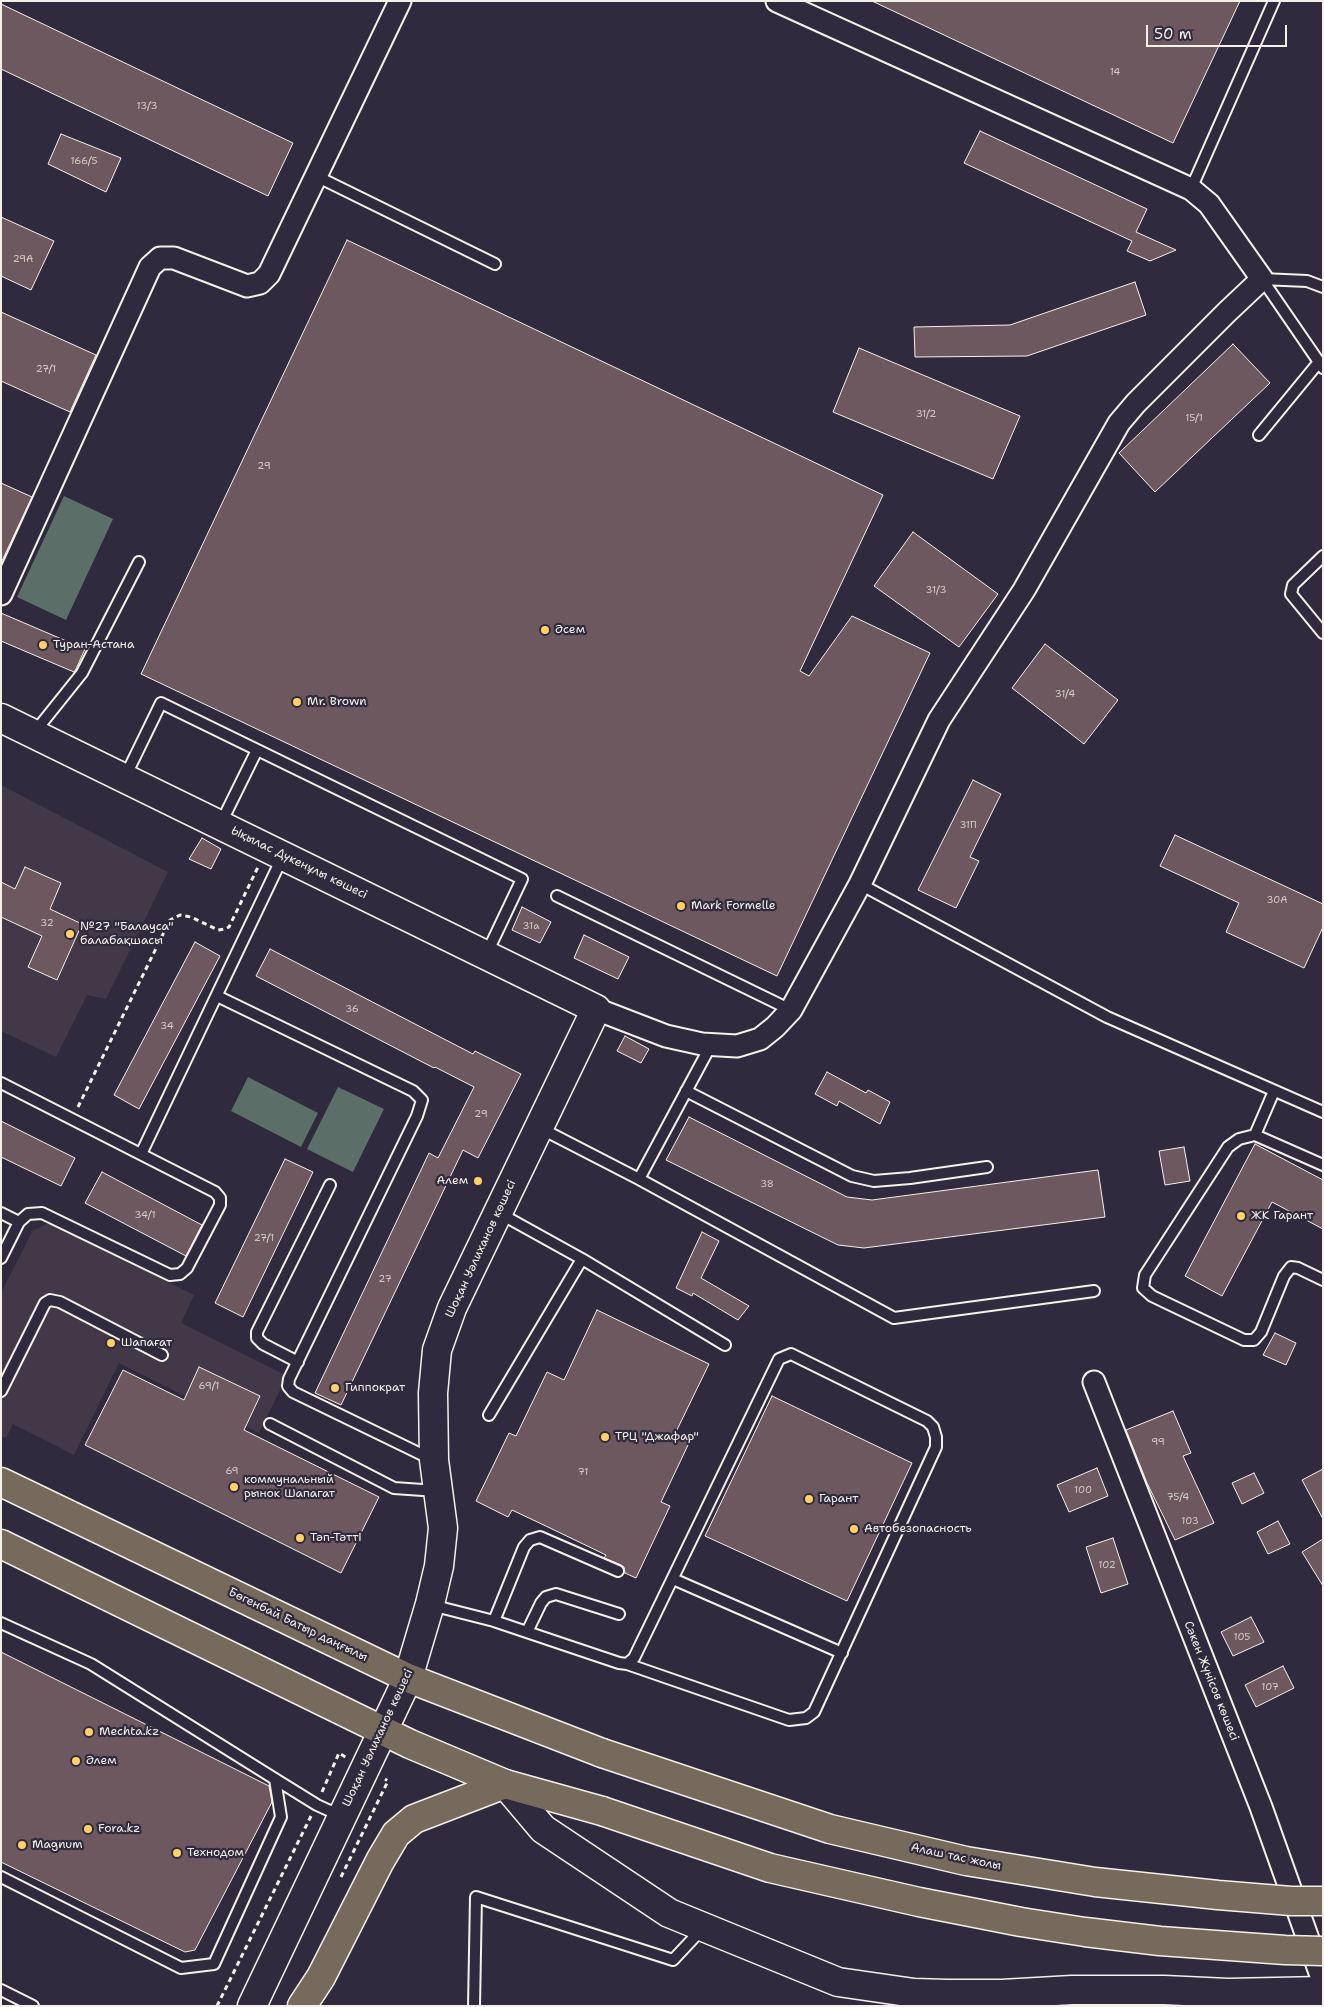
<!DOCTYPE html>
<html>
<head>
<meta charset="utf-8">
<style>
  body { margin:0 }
  #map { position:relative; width:1324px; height:2007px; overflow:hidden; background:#2f2a3d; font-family:"Shantell Sans",sans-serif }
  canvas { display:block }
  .frame { position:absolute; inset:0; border:2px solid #f4f1e8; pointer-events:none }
  .scale { position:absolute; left:1146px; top:25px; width:141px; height:22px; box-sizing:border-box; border:2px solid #f4f1e8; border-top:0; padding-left:6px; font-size:15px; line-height:18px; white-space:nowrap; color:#f4f1e8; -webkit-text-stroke:4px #2f2a3d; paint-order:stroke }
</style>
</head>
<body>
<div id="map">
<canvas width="1324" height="2007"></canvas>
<div class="frame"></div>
<div class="scale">50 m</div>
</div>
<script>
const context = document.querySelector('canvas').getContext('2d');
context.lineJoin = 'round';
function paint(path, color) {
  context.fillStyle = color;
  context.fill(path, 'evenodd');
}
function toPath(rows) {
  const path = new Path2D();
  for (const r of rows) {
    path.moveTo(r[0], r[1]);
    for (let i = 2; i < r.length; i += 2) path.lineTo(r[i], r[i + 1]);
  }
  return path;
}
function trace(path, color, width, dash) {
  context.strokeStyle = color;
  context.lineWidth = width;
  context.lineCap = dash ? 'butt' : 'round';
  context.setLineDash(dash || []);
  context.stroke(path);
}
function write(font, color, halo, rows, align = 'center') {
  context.font = font + ' "Shantell Sans",sans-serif';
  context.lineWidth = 4.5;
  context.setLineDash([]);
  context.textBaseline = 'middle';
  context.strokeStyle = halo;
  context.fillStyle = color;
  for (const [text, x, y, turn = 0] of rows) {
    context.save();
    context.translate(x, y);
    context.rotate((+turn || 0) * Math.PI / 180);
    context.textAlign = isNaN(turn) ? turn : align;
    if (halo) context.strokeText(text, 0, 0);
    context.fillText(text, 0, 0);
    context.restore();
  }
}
paint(toPath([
  [1,785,168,872,106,999,87,995,56,1057,1,1031],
  [49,1223,194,1295,181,1323,287,1376,259,1433,119,1363,74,1455,13,1424,6,1438,1,1436,1,1293,33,1230]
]), '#423847');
paint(toPath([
  [64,496,113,519,66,620,17,597],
  [248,1077,318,1113,301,1147,231,1111],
  [338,1087,384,1109,353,1172,307,1149]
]), '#5b6e67');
const building = toPath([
  [872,1,1240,1,1173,143,872,1],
  [1,4,293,143,268,196,1,69,1,4],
  [980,131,1147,209,1136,232,1176,250,1150,261,1127,251,1132,241,964,163,980,131],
  [61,134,121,158,106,192,48,164,61,134],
  [1,217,54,241,31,290,1,276,1,217],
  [347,240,883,495,800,671,809,676,852,616,930,653,777,976,141,674,347,240],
  [1135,282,1146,315,1027,356,915,357,914,327,1010,325,1135,282],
  [1,312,96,355,70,412,1,381,1,312],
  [1233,344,1270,383,1155,492,1119,453,1233,344],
  [859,348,1020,416,993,479,833,412,859,348],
  [1,483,32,497,1,563,1,483],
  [913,532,998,594,959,647,874,586,913,532],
  [1,613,85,649,76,669,74,672,1,641,1,613],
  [1045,644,1118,700,1084,744,1012,688,1045,644],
  [973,780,1001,794,970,857,979,861,956,908,918,890,973,780],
  [1175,835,1323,904,1323,927,1304,968,1226,932,1239,903,1160,866,1175,835],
  [202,838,221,849,211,869,189,859,202,838],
  [25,867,61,883,50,909,82,924,57,980,28,967,42,936,1,917,1,882,15,889,25,867],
  [522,907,551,922,540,943,512,930,522,907],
  [584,935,629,957,618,979,574,958,584,935],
  [195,942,220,956,139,1109,114,1095,195,942],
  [270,949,473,1054,475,1051,521,1074,478,1158,463,1150,341,1405,315,1393,429,1153,438,1158,474,1087,435,1067,434,1068,256,976,270,949],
  [625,1036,649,1049,641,1063,617,1051,625,1036],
  [827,1072,866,1093,868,1090,890,1102,880,1124,839,1101,837,1106,815,1094,827,1072],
  [689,1117,847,1197,872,1200,1098,1170,1105,1217,864,1248,838,1245,666,1160,689,1117],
  [1,1121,75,1158,61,1186,1,1157,1,1121],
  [1255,1144,1323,1180,1323,1229,1272,1202,1222,1296,1185,1276,1255,1144],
  [1184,1147,1190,1181,1165,1185,1159,1151,1184,1147],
  [285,1159,313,1172,243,1317,215,1303,285,1159],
  [102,1172,202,1225,186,1256,85,1203,102,1172],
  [702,1232,719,1241,701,1278,749,1306,738,1320,693,1293,692,1296,676,1288,702,1232],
  [597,1310,709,1364,674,1436,689,1443,661,1502,670,1506,636,1578,625,1573,624,1567,621,1565,604,1558,606,1555,550,1528,512,1510,508,1517,476,1501,509,1433,516,1436,547,1372,564,1380,597,1310],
  [1275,1333,1296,1343,1286,1365,1263,1355,1275,1333],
  [199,1367,260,1396,244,1430,379,1497,341,1573,85,1445,123,1370,184,1400,199,1367],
  [772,1396,912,1463,847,1601,705,1536,772,1396],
  [1173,1411,1191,1453,1183,1456,1214,1523,1175,1540,1147,1483,1126,1430,1173,1411],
  [1097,1468,1108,1496,1069,1512,1057,1485,1097,1468],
  [1323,1469,1323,1519,1302,1480,1323,1469],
  [1254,1473,1264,1493,1242,1504,1232,1483,1254,1473],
  [1278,1521,1290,1544,1268,1554,1257,1532,1278,1521],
  [1113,1538,1128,1584,1101,1593,1086,1547,1113,1538],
  [1323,1539,1323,1586,1302,1552,1323,1539],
  [1251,1617,1264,1642,1233,1656,1221,1632,1251,1617],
  [1,1652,269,1786,272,1802,195,1950,185,1952,1,1862,1,1652],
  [1283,1666,1294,1688,1256,1707,1245,1685,1283,1666]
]);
paint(building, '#6e585f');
trace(building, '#f4f1e8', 1);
const lane = toPath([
  [316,176,495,264],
  [1191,189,1274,1],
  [1262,279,1323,368],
  [1262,279,1307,281,1323,287],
  [1259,435,1319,362],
  [1323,556,1293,585,1291,594,1323,633],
  [34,733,82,673,139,562],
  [125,777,161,703,522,879,486,955],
  [221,823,257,750],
  [860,884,1107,1017,1323,1112],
  [557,896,791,1010],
  [217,996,413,1091,422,1100,417,1116,289,1379,288,1386,293,1392,433,1460],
  [1,1083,215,1192,220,1198,220,1205,187,1268,180,1274,170,1275,42,1213,28,1214,19,1222,1,1258],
  [686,1091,852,1176,874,1181,910,1178,987,1167],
  [540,1128,639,1179,894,1318,1094,1291],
  [1255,1135,1274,1091],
  [141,1154,283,856],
  [1323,1165,1255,1135,1239,1139,1228,1147,1145,1275,1143,1288,1152,1296,1244,1340,1254,1340,1261,1332,1284,1276,1291,1267,1298,1268,1323,1280],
  [639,1179,711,1045],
  [1,1213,19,1222],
  [499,1213,582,1259,725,1345],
  [298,1362,263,1344,257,1338,257,1332,330,1185],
  [1,1391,45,1303,50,1300,60,1302,162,1355],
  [489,1415,582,1259],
  [270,1424,394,1488,437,1491],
  [673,1579,842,1653],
  [431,1605,494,1621,619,1663,627,1664,634,1658,779,1359,791,1354,927,1421,933,1427,936,1437,936,1447,814,1712,806,1718,789,1720,627,1664],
  [494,1621,524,1547,530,1540,540,1537,618,1571],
  [1,1623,91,1664,275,1779,317,1805,341,1816],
  [527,1632,541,1603,546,1597,556,1594,619,1614],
  [1,1877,181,1968,214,1964,281,1817,275,1779],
  [1,1990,33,2006],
  [474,2006,476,1897,673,1960,703,1928]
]);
const street = toPath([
  [1,594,150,267,160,258,174,258,247,286,260,283,269,274,400,1],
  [596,1009,666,1036,702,1044,737,1046,760,1039,775,1027,791,1010,860,884,939,720,1024,590,1119,423,1136,403,1227,312,1262,279,1209,204,1191,189,777,1],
  [1094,1382,1261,1807,1323,1981]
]);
const secondary = toPath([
  [1,718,596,1009,452,1308,437,1350,433,1393,434,1460,443,1528,439,1566,430,1604,408,1678,252,2006],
  [505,1784,543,1829,669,1913,838,1982,914,1993,947,1994,1002,1994,1072,1990,1164,1990,1228,1993,1323,1991]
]);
const primary = toPath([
  [1,1482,408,1678,602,1753],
  [1,1544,410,1744,505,1784,602,1811],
  [302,2006,321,1977,380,1861,396,1834,414,1819,505,1784]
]);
trace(lane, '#f4f1e8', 14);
trace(street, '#f4f1e8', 25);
trace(secondary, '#f4f1e8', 31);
trace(primary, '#f4f1e8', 31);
trace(toPath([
  [78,1107,170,920,180,915,191,917,218,930,225,929,229,927,258,867],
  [322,1792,339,1753,347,1758],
  [341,1877,388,1781,385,1779],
  [217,2006,311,1816]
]), '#f4f1e8', 3, [5, 4]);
trace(lane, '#2f2a3d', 10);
trace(street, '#2f2a3d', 21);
trace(secondary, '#2f2a3d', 28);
trace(primary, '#766a5c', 28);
const primaryBridge = toPath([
  [602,1753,830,1829,966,1861,1095,1882,1218,1895,1291,1901,1323,1901],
  [602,1811,770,1868,919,1902,1021,1922,1085,1932,1160,1941,1285,1950,1323,1951]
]);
trace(primaryBridge, '#f4f1e8', 31, []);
trace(primaryBridge, '#766a5c', 28);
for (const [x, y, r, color] of [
  [545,630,5,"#ffd166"],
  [43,645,5,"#ffd166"],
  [297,702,5,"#ffd166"],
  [681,906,5,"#ffd166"],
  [70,934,5,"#ffd166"],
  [478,1181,5,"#ffd166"],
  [1241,1216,5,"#ffd166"],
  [111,1343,5,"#ffd166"],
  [335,1388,5,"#ffd166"],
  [605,1437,5,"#ffd166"],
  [234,1487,5,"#ffd166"],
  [809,1499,5,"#ffd166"],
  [854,1529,5,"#ffd166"],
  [300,1538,5,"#ffd166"],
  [89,1732,5,"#ffd166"],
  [76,1761,5,"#ffd166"],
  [88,1829,5,"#ffd166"],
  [22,1845,5,"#ffd166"],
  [177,1853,5,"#ffd166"]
]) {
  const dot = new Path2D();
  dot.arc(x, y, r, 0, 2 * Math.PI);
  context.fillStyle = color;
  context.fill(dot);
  trace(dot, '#2f2a3d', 2);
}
write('10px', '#d2cbc6', null, [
  ["14",1115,72],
  ["13/3",147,106],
  ["166/5",84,161],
  ["29А",23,259],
  ["27/1",46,369],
  ["31/2",926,414],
  ["15/1",1194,418],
  ["29",264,466],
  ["31/3",936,590],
  ["31/4",1065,694],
  ["31П",968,825],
  ["30А",1277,900],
  ["32",47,923],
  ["31а",531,926],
  ["36",352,1009],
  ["34",167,1026],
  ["29",481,1114],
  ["38",767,1184],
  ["34/1",145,1215],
  ["27/1",264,1238],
  ["27",385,1279],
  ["69/1",209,1386],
  ["99",1158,1442],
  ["69",232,1471],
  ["71",583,1472],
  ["100",1083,1490],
  ["75/4",1178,1497],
  ["103",1190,1521],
  ["102",1107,1565],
  ["105",1242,1637],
  ["107",1270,1687]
]);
write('12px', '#f4f1e8', '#2f2a3d', [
  ["Әсем",555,630],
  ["Туран-Астана",53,645],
  ["Mr. Brown",307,702],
  ["Mark Formelle",691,906],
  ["№27 \"Балауса\"",80,927],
  ["балабақшасы",80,941],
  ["Алем",468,1181,"right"],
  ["ЖК Гарант",1251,1216],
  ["Шапағат",121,1343],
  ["Гиппократ",345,1388],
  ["ТРЦ \"Джафар\"",615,1437],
  ["коммунальный",244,1480],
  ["рынок Шапагат",244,1494],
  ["Гарант",819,1499],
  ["Автобезопасность",864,1529],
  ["Тәп-Тәтті",310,1538],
  ["Mechta.kz",99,1732],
  ["Әлем",86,1761],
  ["Fora.kz",98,1829],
  ["Magnum",32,1845],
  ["Технодом",187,1853]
], 'left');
write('12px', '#f4f1e8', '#2f2a3d', [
  ["Ықылас Дүкенұлы көшесі",299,863,26],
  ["Шоқан Уәлиханов көшесі",481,1249,-65],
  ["Бөгенбай Батыр даңғылы",298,1625,26],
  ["Сәкен Жүнісов көшесі",1211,1681,68],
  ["Шоқан Уәлиханов көшесі",378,1738,-65],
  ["Алаш тас жолы",956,1857,12]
]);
</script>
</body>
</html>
